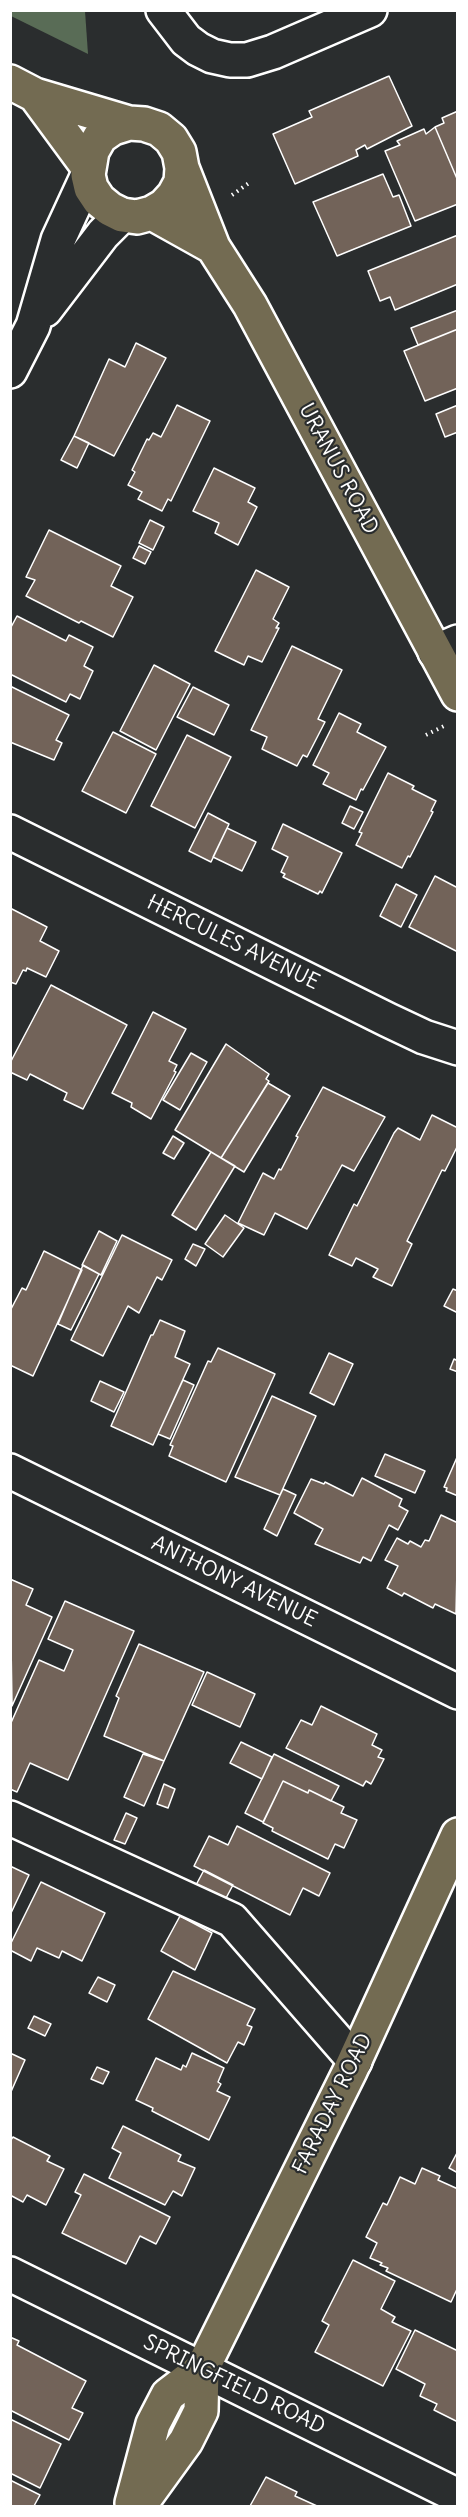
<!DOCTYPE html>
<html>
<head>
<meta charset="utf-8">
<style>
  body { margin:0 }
  #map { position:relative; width:468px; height:2517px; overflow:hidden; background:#2a2d2e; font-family:Delius,sans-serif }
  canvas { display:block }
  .frame { position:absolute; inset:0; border:12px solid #fff; pointer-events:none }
</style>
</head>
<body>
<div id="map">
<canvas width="468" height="2517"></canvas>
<div class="frame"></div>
</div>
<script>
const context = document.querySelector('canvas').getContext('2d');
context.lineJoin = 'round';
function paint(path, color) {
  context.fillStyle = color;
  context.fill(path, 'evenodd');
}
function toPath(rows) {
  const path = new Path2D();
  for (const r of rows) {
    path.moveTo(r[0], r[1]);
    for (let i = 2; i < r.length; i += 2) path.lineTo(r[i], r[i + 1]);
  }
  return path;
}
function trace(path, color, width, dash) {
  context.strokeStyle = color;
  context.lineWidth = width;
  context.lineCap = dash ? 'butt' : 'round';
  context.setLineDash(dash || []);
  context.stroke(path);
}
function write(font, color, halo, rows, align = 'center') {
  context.font = font + ' Delius,sans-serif';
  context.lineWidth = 4.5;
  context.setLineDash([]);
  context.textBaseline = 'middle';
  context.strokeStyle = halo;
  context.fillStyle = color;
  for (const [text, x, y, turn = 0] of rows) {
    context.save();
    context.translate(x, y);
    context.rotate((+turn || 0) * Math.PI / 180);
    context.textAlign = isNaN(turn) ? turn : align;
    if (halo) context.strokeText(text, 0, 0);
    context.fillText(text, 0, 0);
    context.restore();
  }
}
paint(toPath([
  [10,11,85,11,88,54,11,16]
]), '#596c56');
const building = toPath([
  [389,76,412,126,367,149,365,145,356,150,358,156,295,184,273,134,312,117,309,111,389,76],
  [458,111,458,181,435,127,444,123,442,118,458,111],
  [435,127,458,181,458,204,415,221,385,151,400,145,397,141,424,129,426,134,435,127],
  [383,174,393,197,399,195,411,226,337,256,313,202,383,174],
  [458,235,458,284,395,310,390,297,380,301,368,271,458,235],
  [458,310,458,329,418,345,411,328,458,310],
  [458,329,458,388,425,401,404,351,458,329],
  [136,343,166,358,114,456,74,436,109,359,125,367,136,343],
  [177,405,210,421,171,501,168,499,162,511,138,499,142,492,128,485,135,472,132,470,147,439,149,440,153,433,161,437,177,405],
  [458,405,458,432,445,437,436,414,458,405],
  [74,436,89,443,77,468,61,460,74,436],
  [214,468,255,488,248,502,257,507,238,545,215,533,219,523,193,511,214,468],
  [150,520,164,527,153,550,139,543,150,520],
  [49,530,121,566,111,586,133,597,113,637,81,621,79,623,26,596,35,580,26,577,49,530],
  [139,546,151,552,145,564,133,558,139,546],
  [256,570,289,587,273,619,279,623,276,628,279,628,262,662,248,656,244,665,215,651,256,570],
  [17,616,66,641,69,635,93,647,84,666,93,671,80,699,70,694,66,702,10,674,10,629,17,616],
  [292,646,342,670,318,719,325,722,307,757,303,755,297,766,262,749,267,737,251,730,292,646],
  [154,665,190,684,156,750,120,731,154,665],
  [10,686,69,715,56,740,62,743,54,760,10,742,10,686],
  [193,687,229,705,214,735,177,717,193,687],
  [339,713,361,724,357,732,386,747,363,790,361,789,356,800,323,784,329,773,313,765,339,713],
  [113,732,156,754,126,813,82,791,113,732],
  [187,735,231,757,195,828,151,806,187,735],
  [388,773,414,786,412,789,436,801,431,811,433,812,410,857,408,856,402,868,356,845,362,833,359,832,388,773],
  [350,806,363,812,354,829,342,823,350,806],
  [208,813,229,824,211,862,189,851,208,813],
  [283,824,342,853,322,893,320,891,318,894,283,877,285,874,281,872,288,857,272,849,283,824],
  [227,828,256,842,242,871,213,857,227,828],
  [435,876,458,888,458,952,409,927,435,876],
  [396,884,417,895,401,927,380,916,396,884],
  [10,908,47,927,40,941,59,951,46,977,27,968,26,971,23,970,16,984,10,982,10,908],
  [51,985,127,1025,83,1109,64,1100,67,1093,30,1074,27,1080,10,1072,10,1063,51,985],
  [153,1012,186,1029,169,1061,177,1065,174,1071,176,1072,151,1119,131,1107,132,1103,112,1093,153,1012],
  [226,1044,269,1074,266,1079,269,1081,221,1158,175,1130,226,1044],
  [191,1053,207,1062,180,1110,163,1100,191,1053],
  [268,1083,290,1096,244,1172,221,1158,268,1083],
  [323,1087,385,1117,354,1171,342,1165,307,1229,275,1213,264,1235,238,1223,263,1173,274,1179,279,1169,281,1170,298,1137,296,1136,323,1087],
  [432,1115,458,1128,458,1145,445,1171,442,1170,407,1241,412,1244,392,1286,373,1277,378,1269,356,1258,352,1266,329,1255,354,1204,357,1206,394,1133,398,1128,420,1140,432,1115],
  [173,1136,184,1143,174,1159,163,1153,173,1136],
  [211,1152,235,1166,196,1230,172,1215,211,1152],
  [225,1215,244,1228,223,1257,205,1244,225,1215],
  [99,1231,117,1241,101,1275,82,1265,99,1231],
  [122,1235,172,1260,162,1280,157,1277,139,1313,128,1306,103,1356,71,1340,122,1235],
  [193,1244,205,1249,196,1266,185,1259,193,1244],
  [44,1251,82,1270,33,1376,10,1365,10,1311,22,1288,26,1290,44,1251],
  [83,1265,99,1274,71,1330,58,1324,83,1265],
  [453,1289,458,1291,458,1313,444,1306,453,1289],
  [160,1320,185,1331,175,1357,190,1364,153,1445,111,1426,151,1335,153,1335,160,1320],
  [218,1348,275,1374,226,1482,169,1456,173,1446,170,1445,208,1361,211,1362,218,1348],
  [329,1353,353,1364,334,1405,310,1393,329,1353],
  [454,1359,458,1361,458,1372,450,1369,454,1359],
  [183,1380,194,1385,170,1439,158,1434,183,1380],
  [100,1381,124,1392,114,1412,91,1401,100,1381],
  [272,1396,316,1416,280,1495,235,1477,272,1396],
  [385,1454,425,1471,415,1493,375,1476,385,1454],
  [458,1455,458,1496,446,1491,447,1488,444,1487,458,1455],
  [362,1478,402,1499,399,1506,408,1511,398,1530,389,1525,371,1561,363,1557,360,1563,315,1544,323,1529,294,1513,311,1479,324,1484,325,1482,353,1496,362,1478],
  [283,1489,296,1495,277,1536,264,1529,283,1489],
  [441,1515,458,1523,456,1614,435,1604,433,1608,404,1593,402,1596,387,1588,398,1566,385,1560,397,1538,408,1544,410,1541,421,1547,425,1540,429,1541,441,1515],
  [10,1579,33,1589,26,1605,52,1617,12,1706,10,1579],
  [65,1601,134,1631,68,1780,30,1763,17,1792,10,1789,10,1725,39,1660,64,1671,73,1650,48,1639,65,1601],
  [139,1644,204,1672,164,1761,104,1736,119,1698,116,1696,139,1644],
  [207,1672,255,1694,240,1727,192,1705,207,1672],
  [321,1706,377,1734,372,1745,382,1750,378,1757,384,1759,371,1784,366,1781,363,1786,286,1748,301,1720,312,1725,321,1706],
  [241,1742,272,1757,262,1779,230,1763,241,1742],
  [143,1754,164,1761,144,1806,124,1797,143,1754],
  [274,1754,339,1786,331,1801,309,1790,308,1793,283,1781,263,1822,245,1813,274,1754],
  [283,1781,308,1793,309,1790,344,1807,341,1813,357,1820,344,1848,335,1844,328,1859,272,1831,273,1828,263,1823,283,1781],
  [164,1784,175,1789,168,1808,157,1804,164,1784],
  [126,1813,137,1818,125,1844,114,1840,126,1813],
  [237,1826,330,1873,319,1896,303,1888,290,1915,194,1866,209,1836,228,1845,237,1826],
  [10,1866,29,1875,11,1913,10,1913,10,1866],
  [204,1870,233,1885,225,1900,196,1885,204,1870],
  [41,1882,105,1913,82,1961,62,1951,59,1958,37,1948,31,1961,10,1950,10,1945,41,1882],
  [180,1916,212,1933,195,1970,161,1951,180,1916],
  [173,1971,255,2009,247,2025,252,2027,244,2045,238,2042,227,2063,148,2019,173,1971],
  [98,1977,115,1985,107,2002,89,1993,98,1977],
  [34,2016,51,2024,45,2036,28,2028,34,2016],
  [10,2053,25,2060,10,2094,10,2053],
  [192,2053,224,2068,218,2082,221,2084,217,2091,230,2097,209,2140,152,2111,153,2108,136,2100,156,2058,181,2070,183,2065,186,2067,192,2053],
  [97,2067,109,2072,103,2084,91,2079,97,2067],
  [123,2126,181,2155,178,2161,195,2168,182,2196,173,2191,165,2205,109,2178,121,2153,112,2148,123,2126],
  [13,2137,50,2156,47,2161,64,2169,46,2205,27,2195,23,2202,10,2195,10,2141,13,2137],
  [458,2151,458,2173,449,2168,458,2151],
  [422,2168,440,2176,438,2180,458,2189,458,2287,451,2302,386,2271,388,2268,380,2265,382,2263,370,2258,377,2243,366,2237,383,2203,387,2205,400,2177,415,2184,422,2168],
  [84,2174,170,2217,156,2244,140,2236,126,2264,62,2233,81,2195,75,2192,84,2174],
  [353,2260,395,2281,381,2309,395,2317,392,2322,411,2331,383,2386,315,2352,329,2325,322,2321,353,2260],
  [415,2330,458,2351,458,2422,434,2410,437,2404,420,2396,425,2384,396,2369,415,2330],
  [10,2337,19,2341,17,2345,86,2381,72,2408,83,2413,69,2440,10,2410,10,2337],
  [10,2419,61,2444,40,2488,10,2473,10,2419],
  [266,2477,297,2492,295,2496,317,2506,250,2506,266,2477],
  [10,2480,40,2495,34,2506,10,2506,10,2480]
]);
paint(building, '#726359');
trace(building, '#fff', 1.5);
const minor = toPath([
  [163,10,186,40,198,49,212,56,230,60,247,60,273,52,370,10],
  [45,310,103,234,122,215],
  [10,371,33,326,58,240,88,175],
  [435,652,458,642],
  [10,832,388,1020,424,1037,458,1048],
  [10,1471,458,1692],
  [10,1818,232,1920,355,2061],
  [10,2274,458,2496]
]);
const major = toPath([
  [10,82,35,95,129,123,144,124,159,129,171,139,179,152,182,168,181,182,174,195,164,206,152,213,137,217,122,215,110,209,99,200,91,188,88,175,92,151,100,137,113,128,129,123],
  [35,95,88,167],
  [182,168,213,247,250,305,458,694],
  [152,213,213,247],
  [132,2503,153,2424,168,2395,202,2369],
  [139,2506,186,2441,201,2411,202,2369,350,2071,458,1835]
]);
trace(minor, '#fff', 38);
trace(major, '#fff', 38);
trace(toPath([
  [232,195,249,183],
  [426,735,444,726]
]), '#fff', 4, [1.5, 4.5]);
trace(minor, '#2a2d2e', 33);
trace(major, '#736b52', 33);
write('21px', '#fff', '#2a2d2e', [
  ["URANUS ROAD",338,469,62],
  ["HERCULES AVENUE",233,943,26],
  ["ANTHONY AVENUE",234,1582,26],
  ["FARADAY ROAD",333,2104,-64],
  ["SPRINGFIELD ROAD",234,2385,26]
]);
</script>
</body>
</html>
